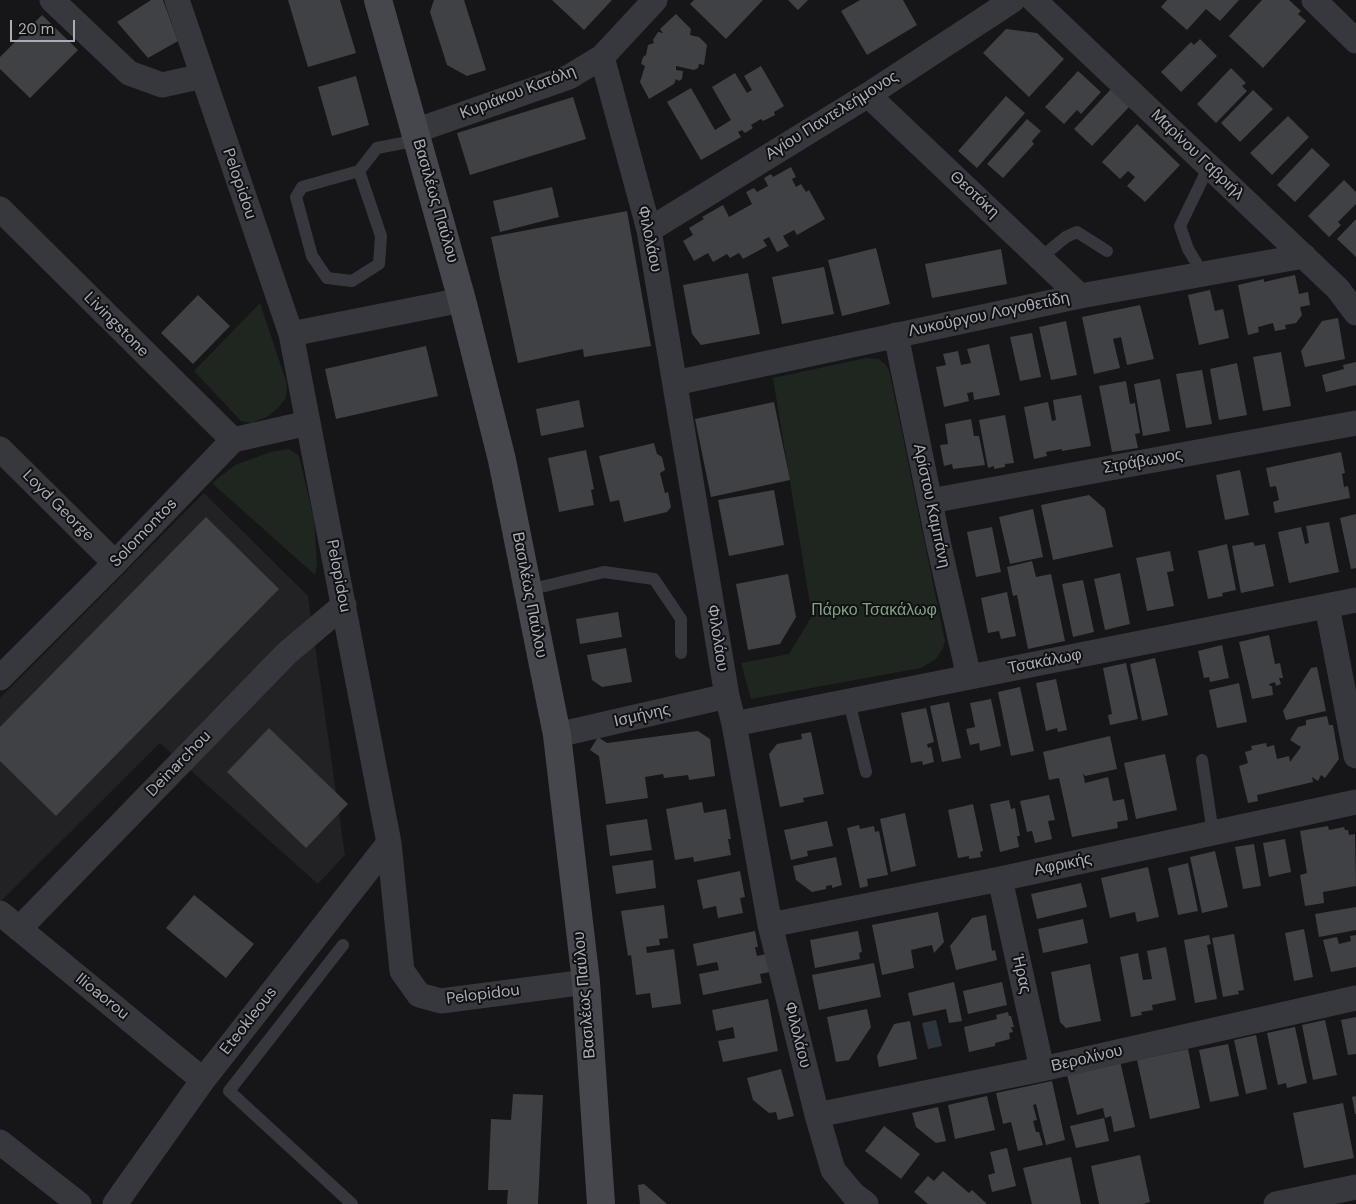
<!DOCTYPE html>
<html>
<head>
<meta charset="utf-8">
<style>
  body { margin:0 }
  #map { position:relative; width:1356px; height:1204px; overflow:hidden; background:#161618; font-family:"DM Sans",sans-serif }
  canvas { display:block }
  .scale { position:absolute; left:10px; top:20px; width:65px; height:22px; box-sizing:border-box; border:2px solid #a8adb8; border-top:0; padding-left:6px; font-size:15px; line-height:18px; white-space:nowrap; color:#a8adb8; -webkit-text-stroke:4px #111113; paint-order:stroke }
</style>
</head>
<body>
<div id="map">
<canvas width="1356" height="1204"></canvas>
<div class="scale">20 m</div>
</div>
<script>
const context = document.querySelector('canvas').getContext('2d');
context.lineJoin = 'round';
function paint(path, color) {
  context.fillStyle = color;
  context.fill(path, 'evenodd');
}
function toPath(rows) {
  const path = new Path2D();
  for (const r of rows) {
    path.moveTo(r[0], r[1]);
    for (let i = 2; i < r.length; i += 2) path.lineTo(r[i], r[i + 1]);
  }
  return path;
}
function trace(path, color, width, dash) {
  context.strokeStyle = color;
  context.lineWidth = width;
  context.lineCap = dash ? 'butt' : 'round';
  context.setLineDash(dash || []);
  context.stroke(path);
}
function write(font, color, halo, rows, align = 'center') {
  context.font = font + ' "DM Sans",sans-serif';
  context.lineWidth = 4;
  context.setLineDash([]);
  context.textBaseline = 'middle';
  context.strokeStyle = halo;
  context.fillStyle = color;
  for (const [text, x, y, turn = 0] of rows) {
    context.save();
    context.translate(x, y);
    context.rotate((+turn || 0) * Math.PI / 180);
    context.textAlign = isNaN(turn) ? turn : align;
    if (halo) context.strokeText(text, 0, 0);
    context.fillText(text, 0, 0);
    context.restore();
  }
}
paint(toPath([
  [204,493,308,596,345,855,318,884,160,743,0,902,0,698]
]), '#222225');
paint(toPath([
  [260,303,287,384,286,398,278,408,267,417,251,423,241,421,194,371],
  [866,358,879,359,885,364,889,370,945,641,943,648,936,659,921,668,751,699,741,663,789,654,812,616,773,378],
  [289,449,299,456,314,519,317,565,315,575,212,483,235,465,271,452]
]), '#1e261f');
paint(toPath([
  [936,1020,942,1046,928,1049,922,1023]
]), '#2c353c');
paint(toPath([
  [151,0,163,0,178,41,148,58,117,22],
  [288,0,340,0,356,53,308,67],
  [434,0,464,0,486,70,467,76,447,65,430,12],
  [552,0,612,0,584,30],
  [694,0,763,0,726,39,690,4],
  [788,0,808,0,798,10],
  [860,0,903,0,917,25,867,55,841,11],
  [1167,0,1239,0,1220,21,1206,9,1187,30,1161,7],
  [1262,0,1289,0,1301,11,1298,14,1306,21,1263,68,1229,36],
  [676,14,691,29,690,35,699,37,707,45,704,65,699,64,698,68,694,70,676,66,676,70,683,71,682,79,679,81,676,79,674,84,649,99,640,82,645,66,641,64,643,57,646,55,648,45,654,43,653,40,658,32,663,33,660,29],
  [42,15,78,50,30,98,0,69,0,57],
  [1006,29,1037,33,1064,59,1029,97,983,53],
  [1200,39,1217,56,1181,92,1161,72,1191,42,1194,45],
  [761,66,784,106,774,112,775,115,763,121,761,119,751,125,753,128,745,133,742,130,738,132,741,137,701,160,667,102,691,88,715,130,731,120,712,87,735,73,747,93,752,90,744,76],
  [1231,68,1246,83,1242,86,1247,91,1216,123,1197,104],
  [1078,71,1101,92,1081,114,1077,110,1064,124,1045,107],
  [356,76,369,125,332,136,318,87],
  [1111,89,1130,106,1092,146,1074,129],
  [1253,90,1273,109,1240,142,1221,123],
  [1006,96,1025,113,977,168,958,151],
  [573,97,586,139,470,175,457,133],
  [1288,116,1309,137,1272,175,1250,153],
  [1027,119,1041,131,1032,141,1034,144,1003,178,987,164],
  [1137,124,1180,165,1145,202,1127,186,1135,177,1128,171,1120,179,1102,162],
  [1312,148,1330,165,1295,202,1277,185],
  [791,167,796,177,792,179,796,187,801,184,806,192,809,190,825,219,797,235,794,230,783,236,789,246,777,252,769,237,763,240,767,246,743,259,739,253,730,258,727,254,713,262,708,253,694,261,683,241,693,235,689,228,704,219,702,217,723,205,729,217,752,204,746,192,754,188,757,192,768,186,764,178,771,174,773,177],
  [1344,180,1356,192,1356,204,1338,222,1341,225,1329,237,1308,216],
  [552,187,559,217,500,232,493,201],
  [627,211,651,346,584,357,583,349,518,363,491,237],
  [1356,219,1356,257,1337,239],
  [876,248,890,304,842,316,828,260],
  [1001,249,1007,284,932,298,925,264],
  [824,267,834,314,782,324,772,277],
  [748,273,760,334,701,345,692,334,683,285],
  [1295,275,1299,294,1308,292,1310,305,1300,307,1302,315,1296,323,1285,325,1286,329,1275,331,1273,323,1258,327,1259,332,1248,335,1238,285,1264,279,1264,282],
  [1210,290,1215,311,1223,309,1229,338,1199,345,1188,295],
  [198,295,230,326,193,364,161,333],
  [1140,305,1154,359,1127,365,1121,337,1113,339,1120,368,1094,374,1082,317],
  [1338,318,1345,359,1305,367,1301,351,1322,321],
  [1066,321,1077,375,1051,380,1039,327],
  [1032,333,1041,377,1020,381,1010,337],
  [989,344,1000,395,974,400,973,392,967,393,969,401,944,407,936,367,946,365,943,354,958,351,961,365,971,363,967,349],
  [426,346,438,396,336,419,325,369],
  [1281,352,1291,406,1263,411,1253,357],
  [1356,362,1356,385,1326,392,1322,375,1344,369,1343,365],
  [1237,363,1247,415,1219,420,1210,369],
  [1202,370,1212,424,1186,428,1176,374],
  [1160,379,1170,431,1143,436,1134,384],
  [1126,381,1130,404,1135,403,1140,433,1135,434,1138,448,1112,452,1099,386],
  [1081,395,1091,446,1062,451,1062,449,1046,452,1047,456,1034,459,1024,407,1048,402,1052,421,1056,420,1053,400],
  [579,400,584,427,541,436,536,409],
  [774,402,790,480,711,497,695,419],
  [1005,415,1014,463,1005,464,1005,467,994,469,994,466,988,468,979,420],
  [971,419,974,436,979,436,985,465,953,469,952,464,944,466,940,445,948,444,945,424],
  [654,443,657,454,662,457,665,470,660,473,665,493,668,492,671,507,667,512,624,522,619,500,610,502,599,456],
  [586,450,594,489,591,490,594,505,559,512,548,458],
  [1341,452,1345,473,1342,474,1344,487,1348,486,1350,498,1275,513,1273,502,1279,500,1276,486,1270,487,1266,468],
  [1240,470,1249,515,1225,520,1216,475],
  [774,490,784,545,729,556,718,500],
  [1089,495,1105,509,1113,547,1053,560,1041,505],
  [1033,509,1043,557,1010,564,999,517],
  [1356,514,1356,568,1351,569,1340,518],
  [206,517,279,589,56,816,0,761,0,727],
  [1329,522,1339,572,1289,583,1278,532,1301,527,1305,544,1309,543,1306,526],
  [992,527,1001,572,976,577,967,532],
  [1253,542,1255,546,1265,544,1274,586,1241,593,1232,546],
  [1227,544,1236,590,1222,593,1223,596,1208,599,1198,551],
  [1170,551,1174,571,1167,572,1174,606,1147,611,1136,558],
  [1032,561,1036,577,1051,574,1065,641,1028,649,1017,595,1013,596,1007,567],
  [1120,573,1130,624,1105,630,1094,579],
  [788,574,796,617,780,644,748,650,736,584],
  [1083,580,1094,632,1073,637,1062,584],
  [1007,592,1016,636,1001,639,999,631,988,633,981,598],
  [618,612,622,637,580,644,576,619],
  [1269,635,1275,664,1280,663,1283,678,1279,678,1281,684,1276,686,1275,682,1269,684,1270,686,1272,686,1273,695,1252,699,1239,642],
  [1222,645,1229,678,1210,682,1209,677,1204,678,1198,651],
  [626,648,632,682,602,687,592,680,587,655],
  [1155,658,1168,715,1142,721,1130,664],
  [1126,663,1138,719,1110,725,1108,715,1112,714,1103,668],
  [1317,667,1326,711,1286,720,1283,711,1311,668],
  [1056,679,1067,730,1058,732,1057,728,1046,731,1036,683],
  [1239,683,1247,722,1217,728,1209,690],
  [1020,687,1034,751,1011,756,998,692],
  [991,699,1001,746,980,751,979,743,970,745,966,729,975,727,970,703],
  [949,702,961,758,942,762,930,706],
  [926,708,934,742,927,744,928,748,931,747,934,762,923,765,922,761,911,763,901,713],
  [1327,716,1329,725,1333,725,1339,759,1325,778,1321,775,1318,781,1312,777,1313,782,1257,795,1258,801,1248,803,1239,766,1248,763,1245,752,1252,750,1251,746,1266,743,1267,747,1274,745,1277,759,1289,756,1290,762,1301,747,1290,740,1298,727,1306,725,1306,720],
  [269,728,348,804,306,848,227,772],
  [698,731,710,739,715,776,689,780,688,775,664,778,663,774,645,777,648,798,606,804,599,756,590,750,598,737,607,743],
  [811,732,824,794,803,798,804,802,780,807,769,754,777,744,802,739,801,734],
  [1110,736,1117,769,1085,776,1083,773,1085,783,1108,777,1113,801,1124,799,1128,820,1117,822,1118,828,1072,837,1059,778,1049,780,1043,752],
  [1165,754,1177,810,1136,819,1124,763],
  [1049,795,1055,820,1048,821,1052,839,1035,843,1032,831,1027,832,1020,801],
  [1009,800,1011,809,1015,808,1020,836,1017,836,1019,847,1000,852,990,804],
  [702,802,704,813,726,809,731,839,728,839,731,855,694,862,693,857,675,860,666,809],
  [973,804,983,851,980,852,981,857,969,859,969,856,958,858,948,810],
  [905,813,916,866,891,872,880,819],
  [647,819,652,850,610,856,606,825],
  [827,821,833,846,807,851,808,856,791,860,784,830],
  [859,825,860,829,874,826,875,832,879,831,888,875,867,879,868,886,860,888,847,828],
  [1328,826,1329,830,1344,827,1345,830,1348,830,1349,835,1355,834,1356,886,1323,892,1324,903,1305,906,1300,875,1307,873,1300,831],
  [1285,839,1291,872,1269,877,1263,843],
  [1254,844,1261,886,1243,889,1235,847],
  [1215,851,1228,907,1202,913,1190,857],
  [836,857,842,885,832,888,832,885,826,886,826,889,812,892,796,880,793,866],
  [653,860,656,888,616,894,612,866],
  [1188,863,1198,911,1178,915,1168,868],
  [1148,867,1159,917,1137,922,1135,912,1110,918,1101,878],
  [740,871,745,897,740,898,743,913,718,918,716,906,703,909,697,880],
  [1081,883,1087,907,1037,919,1031,894],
  [194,895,254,944,226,978,166,928],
  [664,905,668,938,659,939,660,945,646,947,647,953,674,949,681,1004,652,1008,650,993,636,995,631,955,628,956,621,911],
  [1356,907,1356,930,1319,937,1315,914],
  [938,912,944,942,934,953,932,945,911,950,914,968,882,975,872,925],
  [986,915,992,951,995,950,997,960,956,970,950,946,972,918],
  [1083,919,1088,943,1043,953,1038,929],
  [1304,929,1313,977,1294,981,1285,933],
  [755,931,758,947,755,947,757,956,766,954,770,972,760,974,762,983,703,995,699,974,719,970,717,962,697,966,693,944],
  [858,931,862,952,859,953,860,959,815,968,810,940],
  [1234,934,1244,990,1238,991,1239,994,1223,997,1212,938],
  [1209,935,1211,944,1207,945,1217,999,1195,1003,1184,940],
  [1356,935,1356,967,1331,972,1323,940,1337,937,1339,944,1351,941,1350,936],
  [1166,947,1176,1000,1152,1005,1153,1010,1141,1012,1142,1015,1131,1017,1120,957,1138,953,1143,980,1152,979,1147,951],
  [874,963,881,997,819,1010,812,975],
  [1090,964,1101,1021,1066,1028,1060,1022,1051,972],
  [954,982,962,1021,949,1023,946,1009,913,1016,908,993],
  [1002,982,1007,1005,968,1014,963,991],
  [768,999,778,1051,723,1062,718,1041,735,1038,733,1027,716,1031,712,1010],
  [867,1009,871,1027,849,1060,836,1062,827,1017],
  [1008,1012,1009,1016,1011,1016,1014,1027,1011,1027,1013,1032,1009,1033,1010,1039,995,1043,995,1046,969,1052,964,1027,997,1019,996,1015],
  [1356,1017,1356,1054,1348,1055,1341,1020],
  [1325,1020,1337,1075,1313,1080,1302,1025],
  [910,1021,917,1059,879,1067,877,1056,894,1024],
  [1295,1027,1307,1083,1287,1088,1286,1083,1278,1085,1267,1033],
  [1256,1035,1267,1089,1246,1094,1234,1040],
  [1228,1044,1239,1096,1210,1102,1199,1050],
  [1188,1049,1200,1108,1150,1119,1137,1060],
  [1120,1061,1135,1127,1114,1132,1111,1116,1105,1118,1103,1108,1077,1115,1067,1075],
  [781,1069,794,1116,778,1120,776,1112,769,1113,753,1100,747,1078],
  [1052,1081,1065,1140,1046,1145,1036,1104,1033,1105,1037,1120,1033,1121,1036,1132,1039,1132,1043,1145,1018,1151,1011,1122,1003,1124,996,1093],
  [513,1094,543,1095,538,1204,507,1204,508,1190,488,1190,491,1119,511,1120],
  [987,1096,995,1130,955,1139,948,1105],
  [1356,1096,1356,1114,1355,1114,1352,1097],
  [1343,1103,1354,1158,1304,1168,1293,1113],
  [938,1107,946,1141,936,1143,916,1127,912,1113],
  [1104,1118,1109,1141,1076,1148,1070,1126],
  [884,1126,920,1154,901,1179,865,1151],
  [1007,1148,1016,1186,992,1192,988,1175,995,1173,990,1152],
  [1140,1155,1150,1202,1143,1204,1099,1204,1091,1166],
  [1071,1157,1081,1204,1032,1204,1023,1168],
  [943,1171,969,1193,972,1190,987,1204,928,1204,914,1192,928,1176,934,1181],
  [644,1184,667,1204,640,1204,638,1185]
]), '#404145');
trace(toPath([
  [359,171,381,236,379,264,352,281,327,278,312,256,296,197,302,187,359,171,377,148,418,140],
  [1040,258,1066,237,1077,232,1107,251],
  [1203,274,1188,249,1180,226,1209,166],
  [528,590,604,572,654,579,681,619,681,653],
  [849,701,866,772],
  [1202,760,1213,833],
  [343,945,229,1091,352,1204]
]), '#37383d', 12);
trace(toPath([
  [52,0,129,73,162,85,203,76],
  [177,0,291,334,389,843,402,971,419,995,441,1001,586,982],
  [1034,0,1338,289,1356,313],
  [1314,0,1356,41],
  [602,57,649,230,727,696,734,724,770,925,817,1115,833,1170,853,1194,866,1204],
  [868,95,1080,296],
  [415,131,569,77,602,57,655,0],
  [0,209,233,440],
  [649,230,868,95,1013,0],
  [291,334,462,300],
  [896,335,939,546,969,677],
  [675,383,1080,296,1304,256],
  [0,449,115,563],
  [930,501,1356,423],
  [1327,606,1356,756],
  [0,678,115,563,233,440,308,423],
  [734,724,1356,600],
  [557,735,727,696],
  [1000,879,1042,1069],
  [0,913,203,1080],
  [770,925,1000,879,1356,802],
  [19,929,287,653,344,605],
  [817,1115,1042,1069,1356,998],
  [0,1142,79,1204],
  [115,1204,203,1080,389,843],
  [1276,1204,1356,1187]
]), '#37383d', 25);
trace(toPath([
  [378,0,462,300,502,460,557,735,586,982,601,1204]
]), '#45474d', 28);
write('16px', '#a8adb8', '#111113', [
  ["Κυριάκου Κατόλη",518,93,-21],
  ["Αγίου Παντελεήμονος",832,116,-32],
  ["Μαρίνου Γαβριήλ",1197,155,44],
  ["Pelopidou",239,184,71],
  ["Θεοτόκη",974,195,43],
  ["Βασιλέως Παύλου",435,201,74],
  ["Φιλολάου",649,239,78],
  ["Λυκούργου Λογοθετίδη",989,315,-12],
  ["Livingstone",116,325,45],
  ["Στράβωνος",1143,462,-10],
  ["Loyd George",58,506,45],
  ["Αρίστου Καμπάνη",931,506,78],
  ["Solomontos",144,533,-46],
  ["Pelopidou",338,576,79],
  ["Βασιλέως Παύλου",529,595,79],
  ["Φιλολάου",717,638,81],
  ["Τσακάλωφ",1045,662,-11],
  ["Ισμήνης",642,716,-13],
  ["Deinarchou",179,764,-46],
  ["Αφρικής",1063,865,-12],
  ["Ήρας",1021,974,77],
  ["Pelopidou",483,995,-7],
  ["Βασιλέως Παύλου",585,995,-95],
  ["Ilioaorou",102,997,39],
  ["Eteokleous",249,1021,-52],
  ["Φιλολάου",797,1035,76],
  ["Βερολίνου",1087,1059,-13]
]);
write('16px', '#7fa381', '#111113', [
  ["Πάρκο Τσακάλωφ",874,611]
]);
</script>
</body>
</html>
